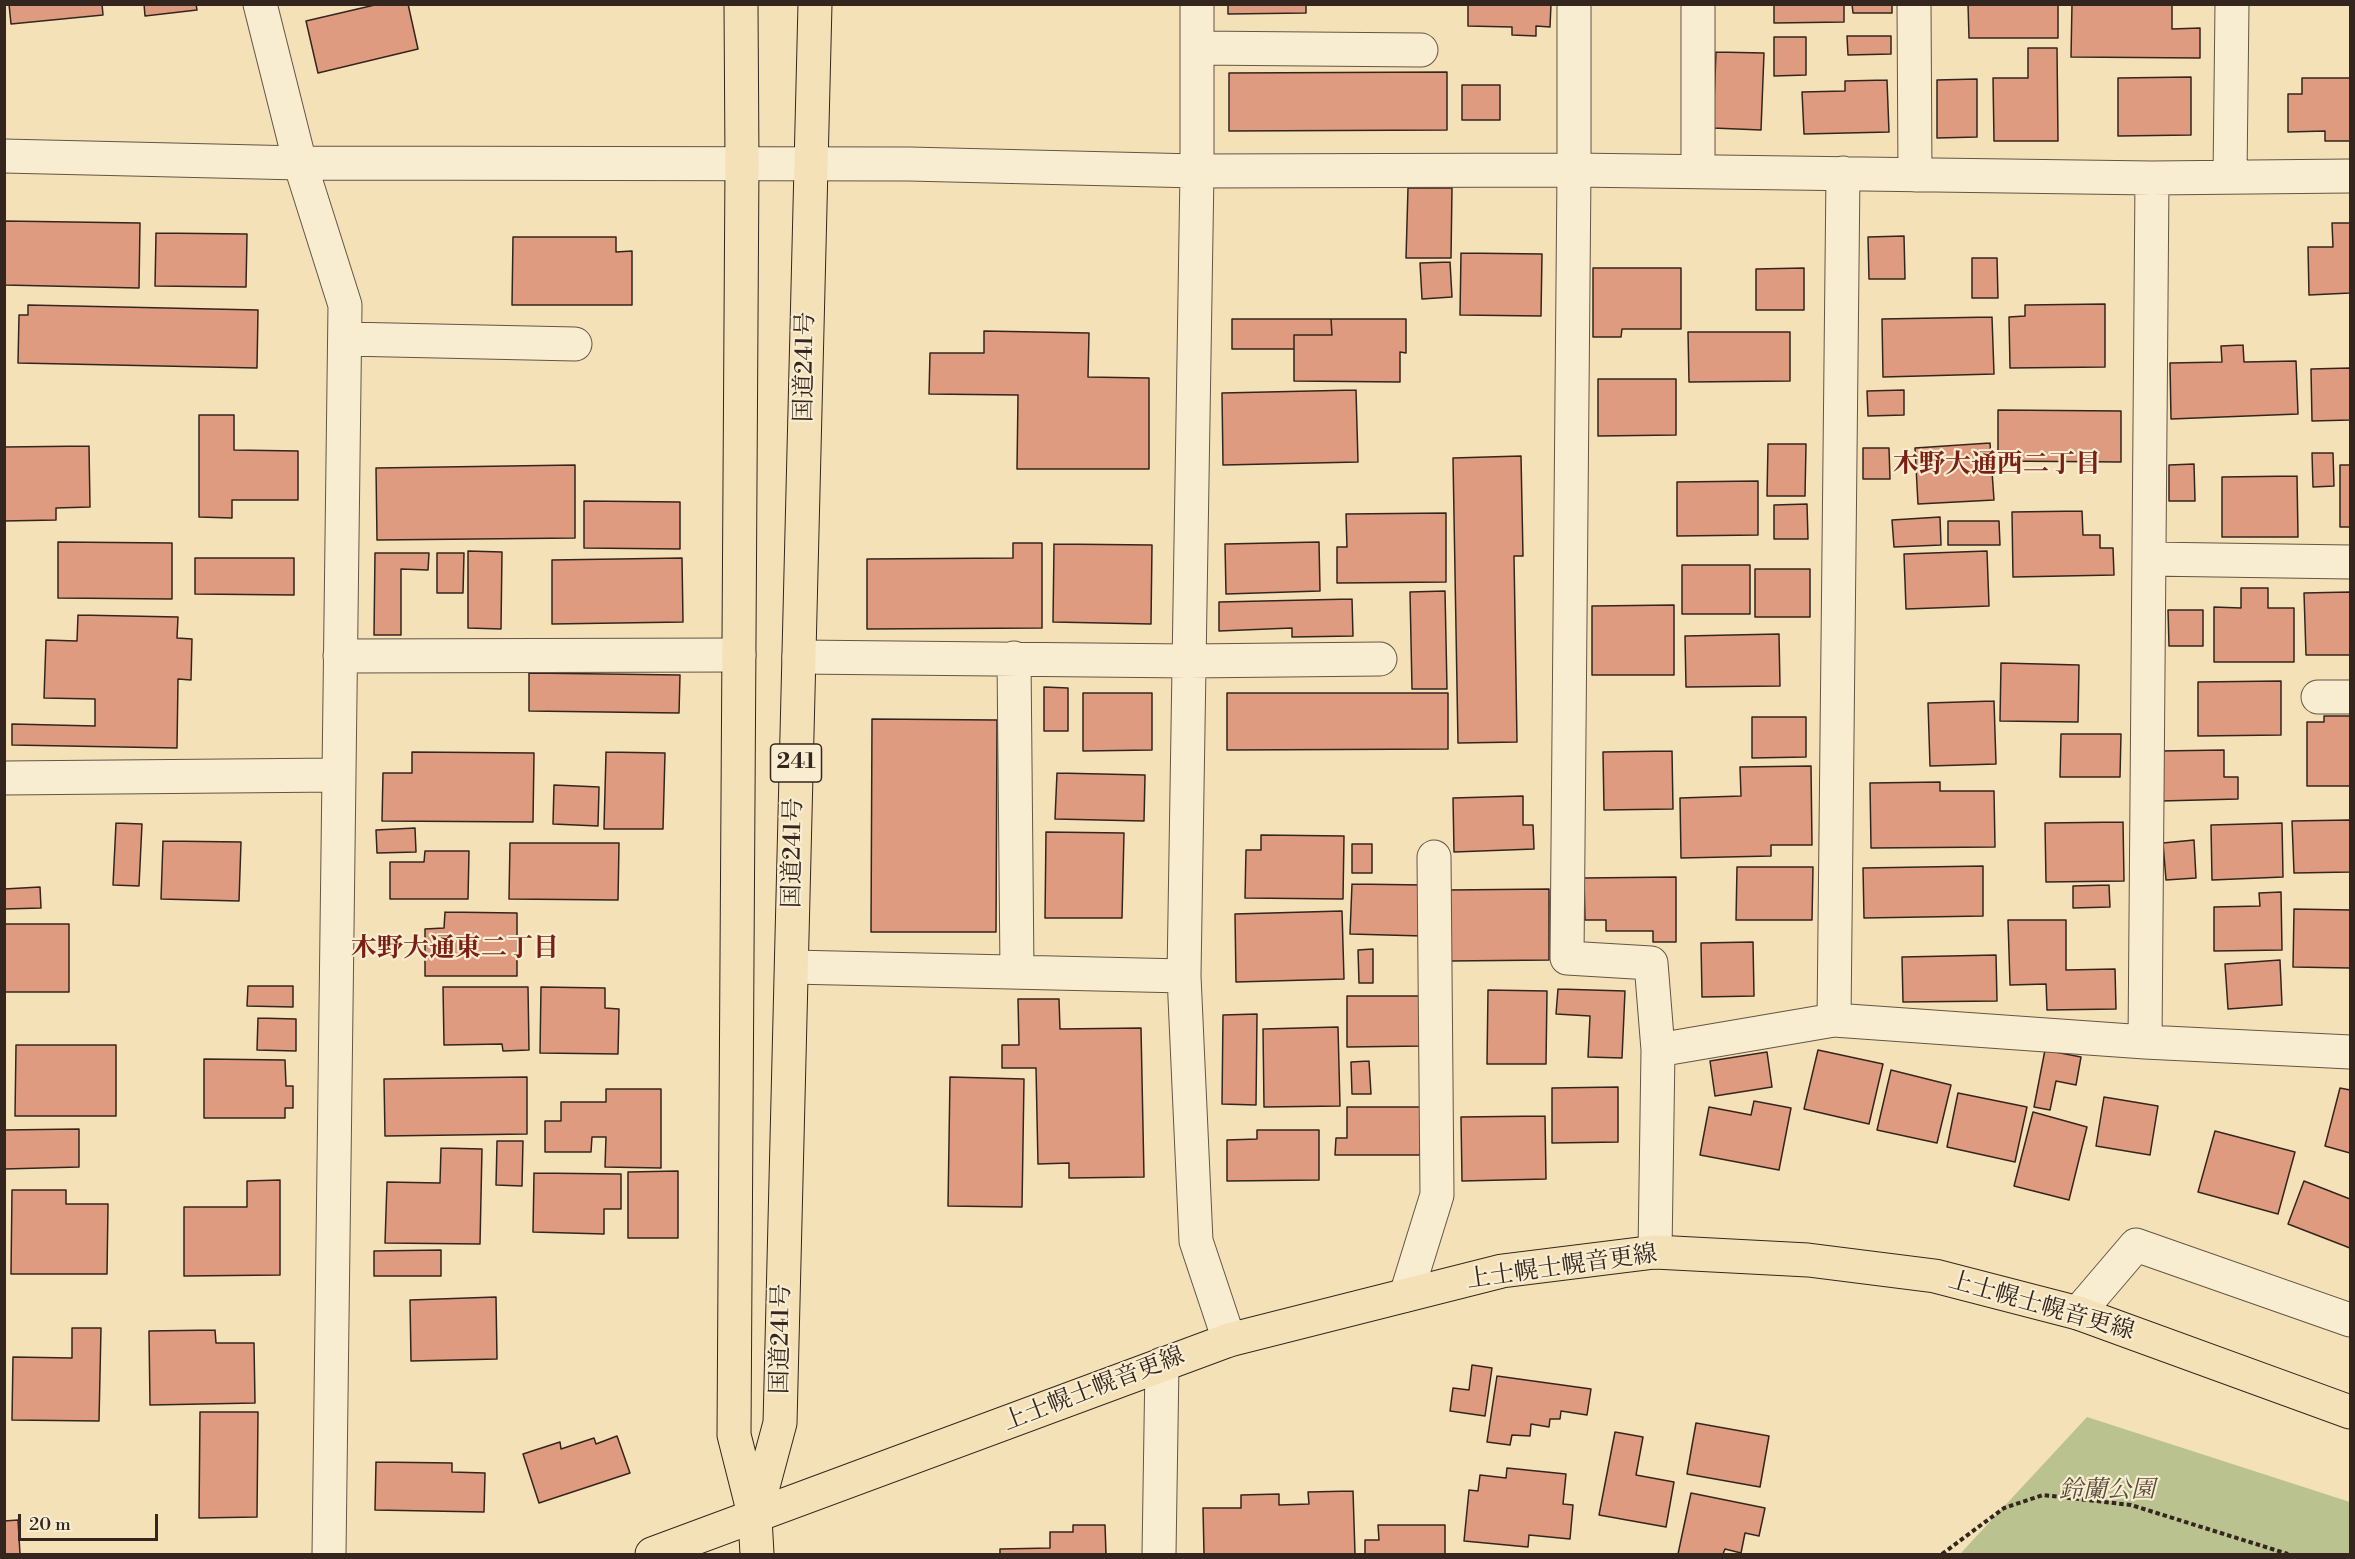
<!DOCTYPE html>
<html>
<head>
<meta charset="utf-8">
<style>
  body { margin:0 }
  #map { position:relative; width:2355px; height:1559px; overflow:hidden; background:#f4e1b8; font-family:"Libre Bodoni",serif }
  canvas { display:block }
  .frame { position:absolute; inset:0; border:6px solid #34261e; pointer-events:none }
  .scale { position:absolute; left:18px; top:1514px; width:140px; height:27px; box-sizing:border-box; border:3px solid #34261e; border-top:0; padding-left:8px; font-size:18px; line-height:21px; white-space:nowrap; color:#34261e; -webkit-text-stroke:4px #f8ecd1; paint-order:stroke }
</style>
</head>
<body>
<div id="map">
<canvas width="2355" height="1559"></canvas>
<div class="frame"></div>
<div class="scale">20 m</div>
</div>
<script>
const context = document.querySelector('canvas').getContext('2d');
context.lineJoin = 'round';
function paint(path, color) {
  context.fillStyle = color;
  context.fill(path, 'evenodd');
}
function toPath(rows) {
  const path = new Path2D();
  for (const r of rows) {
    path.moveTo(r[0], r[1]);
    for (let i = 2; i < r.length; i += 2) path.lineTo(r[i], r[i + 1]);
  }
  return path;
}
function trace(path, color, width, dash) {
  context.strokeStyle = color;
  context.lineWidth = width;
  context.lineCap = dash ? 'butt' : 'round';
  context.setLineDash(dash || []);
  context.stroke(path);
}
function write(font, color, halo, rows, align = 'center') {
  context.font = font + ' "Libre Bodoni","Noto Serif JP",serif';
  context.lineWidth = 4.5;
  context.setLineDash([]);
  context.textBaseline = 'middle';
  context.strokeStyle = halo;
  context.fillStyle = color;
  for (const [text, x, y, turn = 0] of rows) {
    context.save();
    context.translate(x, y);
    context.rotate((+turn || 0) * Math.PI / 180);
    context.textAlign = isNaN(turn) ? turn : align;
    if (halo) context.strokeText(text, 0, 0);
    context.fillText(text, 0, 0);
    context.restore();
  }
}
paint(toPath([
  [2087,1417,2350,1502,2350,1554,1960,1554]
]), '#bac390');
const building = toPath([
  [9,4,102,4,103,15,11,24,9,4],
  [144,4,196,4,197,10,145,16,144,4],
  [379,4,408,4,418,49,318,73,306,21,379,4],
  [1228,4,1306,4,1306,13,1228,14,1228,4],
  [1468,4,1551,4,1550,27,1536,26,1536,36,1512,35,1512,27,1468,26,1468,4],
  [1774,4,1844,4,1844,22,1774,23,1774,4],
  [1852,4,1892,4,1892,13,1853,13,1852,4],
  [1968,4,2058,4,2058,38,1969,38,1968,4],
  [2072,4,2172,4,2172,29,2200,28,2200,58,2071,57,2072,4],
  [1847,36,1891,36,1891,54,1848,55,1847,36],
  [1774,37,1806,37,1806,75,1774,76,1774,37],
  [2028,48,2057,48,2058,141,1994,141,1993,78,2028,78,2028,48],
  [1716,52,1764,53,1761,130,1713,128,1716,52],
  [1447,72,1447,130,1229,131,1229,73,1447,72],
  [2191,77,2191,135,2118,136,2118,78,2191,77],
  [2302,78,2350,78,2350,141,2325,141,2325,131,2288,132,2288,94,2302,94,2302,78],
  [1977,79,1977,137,1937,138,1937,80,1977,79],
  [1887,80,1889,132,1804,134,1802,92,1845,91,1845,81,1887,80],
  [1462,85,1500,85,1500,120,1462,120,1462,85],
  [1408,188,1452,188,1451,258,1406,258,1408,188],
  [4,221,140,223,139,288,4,285,4,221],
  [2332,223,2350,223,2350,293,2309,295,2308,247,2333,247,2332,223],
  [156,233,247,234,246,287,155,286,156,233],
  [1904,236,1905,279,1869,279,1868,237,1904,236],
  [513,237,616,237,616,252,632,251,632,305,512,305,513,237],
  [1461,253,1542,254,1541,316,1460,315,1461,253],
  [1972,258,1997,258,1998,298,1972,298,1972,258],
  [1450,262,1452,297,1422,299,1420,263,1450,262],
  [1593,268,1681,268,1681,329,1622,329,1621,337,1593,337,1593,268],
  [1804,268,1804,310,1756,310,1756,269,1804,268],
  [2105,304,2105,367,2010,368,2009,317,2025,316,2025,305,2105,304],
  [28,305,258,310,257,368,18,363,19,315,28,315,28,305],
  [1992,317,1994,374,1883,377,1882,319,1992,317],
  [1232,319,1331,319,1332,335,1294,335,1294,349,1232,349,1232,319],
  [1331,319,1406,319,1406,353,1400,352,1400,382,1294,381,1294,335,1332,335,1331,319],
  [984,331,1089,333,1088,377,1149,378,1149,469,1017,469,1018,395,929,394,930,353,984,353,984,331],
  [1688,332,1790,332,1790,381,1689,382,1688,332],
  [2243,345,2244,362,2296,361,2298,414,2171,419,2170,363,2222,362,2221,346,2243,345],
  [2350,368,2350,420,2312,421,2311,369,2350,368],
  [1598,379,1676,379,1676,435,1598,436,1598,379],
  [1356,390,1358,462,1223,465,1222,393,1356,390],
  [1904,390,1904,415,1868,416,1867,391,1904,390],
  [1998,410,2121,411,2121,462,1998,461,1998,410],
  [199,415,234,415,234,450,298,451,298,500,232,500,232,518,199,517,199,415],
  [1990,443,1994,500,1918,504,1915,448,1990,443],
  [1768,444,1806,444,1805,496,1767,496,1768,444],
  [89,446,90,507,56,508,56,520,4,521,5,447,89,446],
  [1863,448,1889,448,1890,479,1863,479,1863,448],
  [2312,453,2333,453,2334,486,2313,487,2312,453],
  [1521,456,1523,556,1514,556,1517,742,1458,743,1453,458,1521,456],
  [2194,464,2195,501,2169,501,2169,465,2194,464],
  [575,465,575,538,377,540,376,468,575,465],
  [2340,465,2350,465,2350,527,2340,527,2340,465],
  [2297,476,2298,537,2222,537,2222,477,2297,476],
  [1758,481,1758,535,1677,536,1677,482,1758,481],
  [584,501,680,502,680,549,584,548,584,501],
  [1807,504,1808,539,1774,539,1774,505,1807,504],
  [2082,511,2083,535,2100,535,2100,548,2113,548,2114,575,2013,577,2012,512,2082,511],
  [1446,513,1446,582,1337,583,1337,547,1347,547,1346,514,1446,513],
  [1940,517,1941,545,1894,547,1892,520,1940,517],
  [1948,521,1999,521,2000,545,1948,545,1948,521],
  [58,542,172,543,172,599,58,598,58,542],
  [1319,542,1320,591,1226,594,1225,544,1319,542],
  [1013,543,1042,543,1042,628,867,629,867,559,1013,558,1013,543],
  [1054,544,1152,545,1151,624,1053,622,1054,544],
  [468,551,502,552,501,629,468,628,468,551],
  [1987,551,1989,606,1906,609,1904,554,1987,551],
  [375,553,429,553,428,570,401,569,401,635,374,635,375,553],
  [437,553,464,553,463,593,437,593,437,553],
  [195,558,294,558,294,595,195,594,195,558],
  [682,558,683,622,552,624,552,560,682,558],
  [1682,565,1750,565,1750,614,1682,614,1682,565],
  [1755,569,1810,569,1810,617,1755,617,1755,569],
  [2241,588,2268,588,2268,608,2294,608,2294,662,2214,662,2214,607,2241,608,2241,588],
  [1445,591,1447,689,1412,689,1410,592,1445,591],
  [2350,592,2350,655,2306,655,2304,593,2350,592],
  [1352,599,1353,636,1292,637,1292,628,1219,631,1219,602,1352,599],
  [1674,605,1674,675,1592,675,1592,606,1674,605],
  [2168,610,2203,610,2203,646,2169,646,2168,610],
  [78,615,178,617,177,638,192,639,191,680,178,679,177,748,12,745,12,724,95,726,95,699,44,698,46,640,77,641,78,615],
  [1779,634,1780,686,1686,687,1685,636,1779,634],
  [2001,663,2079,665,2078,722,2000,721,2001,663],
  [529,673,680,675,679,713,529,711,529,673],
  [2281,681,2281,735,2198,736,2198,682,2281,681],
  [1044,687,1068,688,1068,731,1044,731,1044,687],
  [1083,693,1152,693,1152,750,1083,751,1083,693],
  [1227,693,1448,693,1448,749,1227,750,1227,693],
  [1994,701,1996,764,1930,766,1928,703,1994,701],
  [2324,716,2350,716,2350,786,2307,786,2307,722,2324,722,2324,716],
  [1752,717,1806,717,1806,757,1752,758,1752,717],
  [872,719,997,720,996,932,871,932,872,719],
  [2061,734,2121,734,2120,777,2060,777,2061,734],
  [2224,750,2224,777,2238,777,2238,799,2161,801,2160,751,2224,750],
  [1672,751,1673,809,1604,810,1603,752,1672,751],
  [412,752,534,753,533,822,382,821,383,773,412,773,412,752],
  [606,752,665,753,663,829,604,829,606,752],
  [1811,766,1812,845,1771,845,1771,856,1681,858,1680,798,1741,796,1740,767,1811,766],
  [1057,773,1145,775,1144,821,1055,819,1057,773],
  [1940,782,1940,791,1994,791,1995,847,1871,848,1870,783,1940,782],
  [554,785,599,787,598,826,553,824,554,785],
  [1523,796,1523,825,1533,825,1534,849,1454,852,1453,798,1523,796],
  [2350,820,2350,872,2294,873,2292,821,2350,820],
  [2123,822,2124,881,2046,882,2045,823,2123,822],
  [116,823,142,824,139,886,113,885,116,823],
  [2282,823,2283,877,2212,880,2211,825,2282,823],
  [415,828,416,852,377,853,376,830,415,828],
  [1046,832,1124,833,1122,918,1045,918,1046,832],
  [1261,835,1344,836,1343,899,1245,898,1246,850,1261,850,1261,835],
  [2194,840,2196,878,2166,880,2163,843,2194,840],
  [163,841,241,842,239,901,161,899,163,841],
  [510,843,619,843,618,900,509,899,510,843],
  [1352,844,1372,844,1372,873,1352,873,1352,844],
  [425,851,469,851,468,899,390,899,390,862,424,862,425,851],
  [1983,866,1983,916,1864,918,1863,868,1983,866],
  [1737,867,1813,867,1812,920,1736,920,1737,867],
  [1676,877,1676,942,1653,942,1653,931,1606,931,1606,920,1585,920,1584,878,1676,877],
  [1352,884,1424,885,1423,936,1350,934,1352,884],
  [2109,885,2110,907,2073,908,2073,886,2109,885],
  [40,887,41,908,4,909,4,889,40,887],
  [1549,889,1549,960,1450,961,1449,890,1549,889],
  [2281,892,2282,950,2214,951,2214,907,2260,906,2259,893,2281,892],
  [2294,909,2350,910,2350,968,2293,967,2294,909],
  [1342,911,1344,979,1236,982,1235,914,1342,911],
  [445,912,517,913,517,976,425,976,425,929,444,928,445,912],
  [2008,920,2066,920,2066,970,2115,969,2116,1009,2047,1010,2046,984,2010,985,2008,920],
  [4,924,69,924,69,992,4,992,4,924],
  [1753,942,1754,996,1702,997,1701,943,1753,942],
  [1373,949,1373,983,1359,983,1358,950,1373,949],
  [1996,955,1997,1001,1903,1002,1902,957,1996,955],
  [2280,960,2282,1005,2228,1009,2225,964,2280,960],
  [248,986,293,986,293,1007,247,1006,248,986],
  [443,987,528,987,529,1050,503,1051,502,1044,444,1045,443,987],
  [541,987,605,988,605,1008,619,1009,618,1054,540,1053,541,987],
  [1558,989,1625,991,1622,1058,1588,1057,1590,1016,1556,1014,1558,989],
  [1488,990,1547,991,1546,1064,1487,1064,1488,990],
  [1347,996,1424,996,1423,1046,1347,1047,1347,996],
  [1018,999,1059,999,1060,1029,1141,1028,1144,1177,1069,1178,1069,1163,1038,1164,1036,1068,1002,1068,1002,1045,1019,1045,1018,999],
  [1257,1014,1256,1105,1222,1104,1223,1015,1257,1014],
  [258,1018,296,1019,296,1051,257,1050,258,1018],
  [1338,1027,1340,1106,1264,1107,1263,1029,1338,1027],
  [16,1045,116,1045,116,1116,15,1116,16,1045],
  [1818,1050,1883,1064,1869,1124,1804,1109,1818,1050],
  [2045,1050,2081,1057,2076,1085,2056,1081,2050,1110,2034,1107,2045,1050],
  [1767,1052,1772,1087,1715,1096,1710,1061,1767,1052],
  [204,1059,285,1060,286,1086,293,1086,293,1108,285,1108,285,1118,204,1118,204,1059],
  [1369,1061,1371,1094,1352,1094,1351,1062,1369,1061],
  [1891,1070,1951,1085,1937,1143,1877,1130,1891,1070],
  [527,1077,527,1134,385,1136,384,1079,527,1077],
  [950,1077,1024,1079,1022,1207,948,1206,950,1077],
  [1618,1087,1618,1142,1552,1143,1552,1088,1618,1087],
  [2340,1088,2350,1090,2350,1153,2325,1146,2340,1088],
  [606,1089,661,1089,661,1168,605,1167,606,1137,592,1137,591,1152,545,1152,545,1121,561,1121,561,1102,606,1102,606,1089],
  [1958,1093,2027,1107,2015,1162,1947,1147,1958,1093],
  [2104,1097,2158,1106,2150,1155,2096,1146,2104,1097],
  [1754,1101,1791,1108,1779,1170,1700,1155,1709,1107,1751,1115,1754,1101],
  [1347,1107,1421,1107,1420,1155,1335,1155,1336,1138,1347,1138,1347,1107],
  [2033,1112,2087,1127,2069,1200,2014,1186,2033,1112],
  [1545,1116,1546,1179,1462,1181,1461,1117,1545,1116],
  [79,1129,79,1167,4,1169,4,1130,79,1129],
  [1257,1130,1319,1130,1319,1180,1227,1181,1227,1140,1257,1139,1257,1130],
  [2215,1131,2295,1152,2278,1214,2198,1192,2215,1131],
  [497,1141,523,1141,522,1186,496,1185,497,1141],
  [441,1148,482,1149,480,1244,385,1243,387,1182,440,1183,441,1148],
  [678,1171,678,1238,628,1238,628,1172,678,1171],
  [534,1173,621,1174,621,1209,604,1209,604,1234,533,1232,534,1173],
  [280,1180,280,1275,184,1276,184,1207,247,1207,247,1181,280,1180],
  [2304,1181,2350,1199,2350,1248,2288,1224,2304,1181],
  [12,1190,66,1190,66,1204,108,1204,107,1274,11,1274,12,1190],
  [441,1250,441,1276,374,1276,374,1251,441,1250],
  [496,1297,497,1359,411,1361,410,1300,496,1297],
  [72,1328,101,1328,99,1421,12,1420,13,1357,72,1358,72,1328],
  [215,1330,216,1343,254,1343,255,1403,150,1405,149,1331,215,1330],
  [1472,1365,1492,1368,1485,1416,1450,1411,1453,1388,1469,1390,1472,1365],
  [1497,1376,1591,1389,1587,1415,1561,1411,1560,1419,1550,1419,1549,1427,1531,1424,1530,1436,1512,1435,1510,1445,1487,1442,1497,1376],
  [200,1412,258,1412,257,1517,199,1518,200,1412],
  [1696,1423,1769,1436,1760,1487,1687,1474,1696,1423],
  [1615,1432,1643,1437,1636,1475,1674,1482,1666,1527,1599,1515,1615,1432],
  [617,1436,630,1473,539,1503,523,1454,560,1442,561,1449,594,1438,596,1444,617,1436],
  [376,1462,452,1463,452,1472,485,1473,484,1512,375,1510,376,1462],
  [1507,1468,1566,1474,1563,1504,1573,1505,1570,1539,1529,1535,1528,1547,1464,1541,1469,1490,1478,1491,1480,1475,1506,1478,1507,1468],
  [1353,1491,1355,1554,1204,1554,1203,1508,1241,1508,1241,1495,1279,1494,1279,1505,1309,1504,1308,1492,1353,1491],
  [1691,1493,1765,1508,1759,1536,1745,1533,1741,1553,1725,1549,1723,1554,1678,1554,1691,1493],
  [18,1520,20,1554,4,1554,4,1521,18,1520],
  [1073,1525,1105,1525,1106,1554,1000,1554,1000,1549,1050,1548,1050,1532,1073,1532,1073,1525],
  [1378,1525,1445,1525,1445,1554,1365,1554,1365,1540,1379,1540,1378,1525]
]);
paint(building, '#de9b7f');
trace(building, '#34261e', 1.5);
const minor = toPath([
  [260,4,300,163,345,305,329,1554],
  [1197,4,1197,171,1184,976,1196,1241,1229,1340],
  [1574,4,1574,170,1567,958,1651,963,1658,1050],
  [1698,4,1698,171],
  [1914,4,1915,175],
  [1197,48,1421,50],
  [4,156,300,163,909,164,1197,171,1574,170,2152,178,2350,176],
  [2230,177,2232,4],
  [346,339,575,344],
  [2149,559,2350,562],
  [340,656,739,655],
  [799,657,1189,661,1380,659],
  [1014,658,1017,972],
  [2318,697,2350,697],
  [4,778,338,775],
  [792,967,1184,976],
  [1834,1020,1843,173],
  [2145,1042,2152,178],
  [1655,1252,1658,1050,1834,1020,2145,1042,2350,1052],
  [1406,1295,1437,1195,1434,857],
  [2078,1313,2136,1245,2350,1320],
  [1159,1554,1162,1364]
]);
const major = toPath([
  [652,1554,1229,1340,1502,1271,1655,1252,1808,1260,1935,1276,2078,1313,2350,1412]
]);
const highway = toPath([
  [741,4,742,163,734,1435,755,1518,757,1554],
  [755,1516,780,1423,815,4]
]);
trace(minor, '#645544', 35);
trace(major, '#34261e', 35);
trace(highway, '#34261e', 35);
trace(toPath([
  [1942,1554,2004,1508,2043,1495,2131,1505,2288,1554]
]), '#34261e', 4, [4.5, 3]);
trace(minor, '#f8ecd1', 33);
trace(major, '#f4e1b8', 33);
trace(highway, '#f4e1b8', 33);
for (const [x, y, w] of [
  [796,763,51]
]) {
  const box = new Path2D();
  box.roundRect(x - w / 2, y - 19, w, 38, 4.5);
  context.fillStyle = '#f8ecd1';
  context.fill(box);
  trace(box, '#34261e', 1.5);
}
write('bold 22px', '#34261e', null, [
  ["241",796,763]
]);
write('24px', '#34261e', '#f8ecd1', [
  ["国道241号",806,367,-89],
  ["国道241号",794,853,-89],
  ["上士幌士幌音更線",1562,1268,-8],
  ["上士幌士幌音更線",2041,1307,16],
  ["国道241号",782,1339,-89],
  ["上士幌士幌音更線",1094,1390,-21]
]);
write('italic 24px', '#564d3a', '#f8ecd1', [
  ["鈴蘭公園",2107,1491]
]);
write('bold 26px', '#7a1f14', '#f8ecd1', [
  ["木野大通西二丁目",1997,466],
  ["木野大通東二丁目",455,950]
]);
</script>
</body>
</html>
